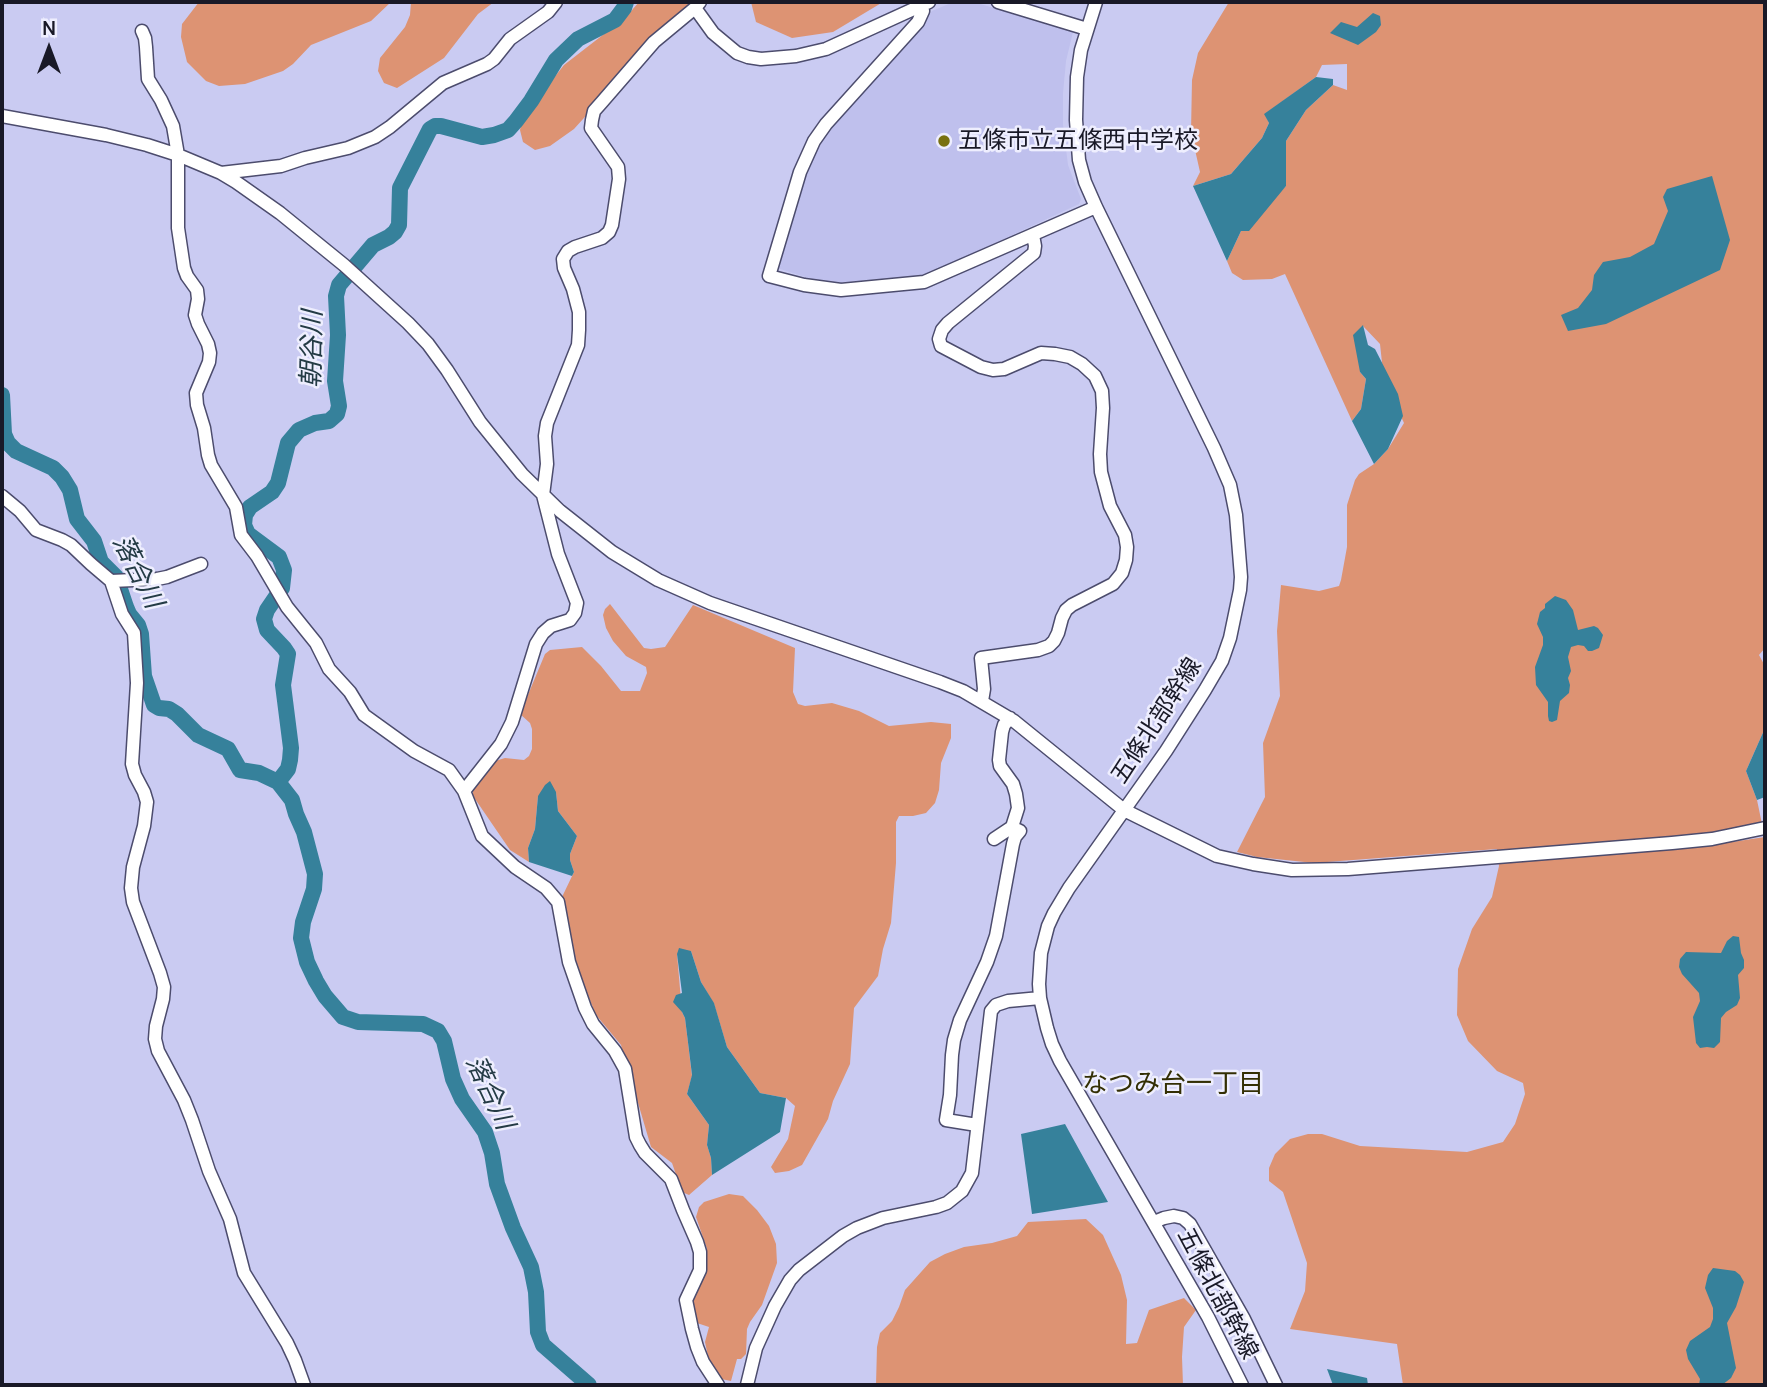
<!DOCTYPE html>
<html>
<head>
<meta charset="utf-8">
<style>
  body { margin:0 }
  #map { position:relative; width:1767px; height:1387px; overflow:hidden; background:#cacbf2; font-family:Manrope,sans-serif }
  canvas { display:block }
  .frame { position:absolute; inset:0; border:4px solid #191927; pointer-events:none }
  .north { position:absolute; left:14px; top:14px; width:70px; height:70px; -webkit-text-stroke:5px #eeeefe; paint-order:stroke; rotate:0deg; font-size:19px; font-weight:700; line-height:28px; text-align:center; color:#191927 }
  .north::after { content:''; display:block; margin:auto; width:24px; height:32px; background:#191927; clip-path:polygon(50% 0,100% 100%,50% 72%,0 100%) }
</style>
</head>
<body>
<div id="map">
<canvas width="1767" height="1387"></canvas>
<div class="frame"></div>
<div class="north">N</div>
</div>
<script>
const context = document.querySelector('canvas').getContext('2d');
context.lineJoin = 'round';
function paint(path, color) {
  context.fillStyle = color;
  context.fill(path, 'evenodd');
}
function toPath(rows) {
  const path = new Path2D();
  for (const r of rows) {
    path.moveTo(r[0], r[1]);
    for (let i = 2; i < r.length; i += 2) path.lineTo(r[i], r[i + 1]);
  }
  return path;
}
function trace(path, color, width, dash) {
  context.strokeStyle = color;
  context.lineWidth = width;
  context.lineCap = dash ? 'butt' : 'round';
  context.setLineDash(dash || []);
  context.stroke(path);
}
function write(font, color, halo, rows, align = 'center') {
  context.font = font + ' Manrope,"Noto Sans JP",sans-serif';
  context.lineWidth = 5;
  context.setLineDash([]);
  context.textBaseline = 'middle';
  context.strokeStyle = halo;
  context.fillStyle = color;
  for (const [text, x, y, turn = 0] of rows) {
    context.save();
    context.translate(x, y);
    context.rotate((+turn || 0) * Math.PI / 180);
    context.textAlign = isNaN(turn) ? turn : align;
    if (halo) context.strokeText(text, 0, 0);
    context.fillText(text, 0, 0);
    context.restore();
  }
}
paint(toPath([
  [951,3,977,3,1073,32,1066,61,1063,93,1063,125,1068,165,1081,199,1079,204,948,265,920,276,898,279,834,283,812,279,777,268,808,168,828,131,932,11]
]), '#bfc0ed');
paint(toPath([
  [199,2,391,2,371,21,311,45,293,64,283,71,245,84,219,86,206,81,187,62,181,37,182,24],
  [411,2,494,2,478,14,444,58,397,88,384,83,378,71,380,58,405,27,410,15],
  [639,2,705,2,620,78,574,129,550,146,535,150,523,142,520,130,523,117,564,65,626,17],
  [751,2,883,2,833,32,792,38,756,22],
  [1229,2,1765,2,1765,648,1759,655,1765,666,1765,728,1746,771,1757,800,1762,824,1728,831,1732,842,1765,837,1765,1385,1403,1385,1397,1344,1290,1329,1305,1291,1307,1263,1283,1192,1269,1181,1269,1168,1275,1154,1290,1139,1308,1134,1322,1134,1360,1146,1467,1152,1503,1142,1515,1124,1525,1094,1523,1083,1497,1071,1468,1041,1457,1015,1458,969,1472,929,1492,897,1499,866,1497,849,1314,863,1257,857,1237,852,1265,797,1263,743,1280,696,1277,631,1281,585,1319,591,1339,586,1341,580,1347,547,1347,505,1355,480,1359,474,1374,464,1388,449,1404,423,1384,381,1380,344,1363,326,1360,372,1366,379,1361,409,1352,421,1285,274,1272,279,1243,280,1232,273,1227,261,1241,231,1286,186,1286,141,1306,110,1333,85,1347,90,1347,64,1322,65,1316,77,1265,114,1269,123,1262,138,1231,174,1193,186,1200,172,1191,132,1192,80,1198,53],
  [610,604,644,648,651,649,665,647,693,605,795,648,793,692,798,704,805,706,832,703,859,711,889,726,931,722,951,724,951,738,941,763,939,790,935,803,926,813,913,816,899,816,896,822,896,863,891,923,883,949,878,976,854,1008,850,1064,833,1101,828,1119,802,1165,789,1171,775,1173,771,1167,788,1139,795,1106,786,1098,760,1093,727,1047,714,1004,701,982,691,951,677,954,682,1012,685,1018,692,1076,687,1094,709,1125,707,1145,711,1158,712,1175,689,1195,682,1192,672,1163,651,1147,621,1045,596,1015,577,969,562,897,574,872,570,860,570,854,577,836,558,811,556,792,538,796,535,829,528,848,529,862,510,850,473,796,473,789,492,762,505,758,524,760,529,756,532,749,532,729,530,723,520,714,545,654,550,650,582,647,601,666,621,691,640,691,647,673,646,667,626,656,613,641,606,628,603,615,605,609],
  [729,1194,743,1196,757,1210,769,1226,776,1244,777,1263,762,1305,750,1322,747,1329,746,1354,741,1359,737,1359,731,1381,721,1379,710,1366,705,1342,709,1327,694,1322,689,1299,702,1277,707,1249,696,1217,699,1207,704,1202],
  [1086,1219,1103,1235,1121,1275,1127,1300,1126,1344,1137,1343,1149,1310,1184,1298,1196,1310,1184,1327,1182,1357,1183,1385,876,1385,877,1347,880,1333,892,1321,899,1307,905,1290,930,1262,945,1254,964,1247,992,1243,1017,1236,1028,1222]
]), '#dd9373');
paint(toPath([
  [1373,13,1380,16,1381,25,1376,32,1358,45,1330,33,1341,22,1357,27],
  [1316,77,1333,79,1333,85,1306,110,1286,141,1286,186,1249,231,1241,231,1227,261,1193,186,1231,174,1262,138,1269,123,1264,114],
  [1712,176,1730,240,1720,270,1606,324,1568,331,1561,315,1578,308,1592,290,1594,275,1603,262,1630,257,1654,244,1668,211,1663,197,1667,189],
  [1363,325,1368,345,1375,349,1398,394,1403,416,1388,449,1374,464,1352,421,1361,409,1366,379,1360,372,1353,335],
  [1555,596,1566,600,1573,610,1578,630,1594,626,1598,628,1603,635,1599,648,1592,651,1588,651,1584,646,1578,645,1571,647,1568,657,1571,671,1568,678,1570,685,1569,693,1560,701,1557,720,1552,722,1549,721,1548,716,1548,702,1536,685,1535,667,1543,645,1543,637,1537,624,1540,612,1545,608,1545,604],
  [1765,728,1765,797,1757,800,1746,771],
  [550,781,556,792,558,811,577,836,570,854,570,860,574,872,572,876,529,862,528,848,535,829,538,796,545,785],
  [1733,936,1739,937,1741,953,1744,960,1744,968,1738,975,1740,998,1737,1005,1726,1012,1721,1018,1720,1042,1714,1048,1707,1047,1700,1048,1696,1043,1693,1017,1700,1001,1699,993,1682,974,1679,967,1680,959,1686,952,1721,953,1727,941],
  [679,948,691,951,701,982,714,1003,727,1047,760,1093,786,1098,780,1132,712,1175,711,1158,707,1145,709,1125,687,1094,692,1075,685,1018,682,1012,673,1002,676,995,682,993,677,954],
  [1065,1124,1108,1202,1032,1214,1021,1134],
  [1713,1268,1735,1271,1740,1275,1744,1282,1736,1307,1727,1323,1736,1368,1731,1378,1722,1385,1699,1385,1700,1379,1688,1359,1686,1350,1690,1341,1710,1327,1713,1319,1713,1308,1705,1288,1708,1275],
  [1327,1369,1367,1378,1368,1385,1333,1385]
]), '#36819b');
trace(toPath([
  [2,395,4,434,8,443,16,451,53,468,62,477,70,490,77,519,94,541,101,562,116,577,126,607,129,614,138,625,141,634,144,676,154,705,159,708,169,709,177,714,198,735,228,749,240,770,259,773,278,782,292,800,296,814,304,832,315,874,314,889,303,922,301,938,307,962,316,981,325,996,343,1017,358,1022,423,1024,438,1031,444,1041,453,1079,462,1099,485,1132,492,1153,497,1184,513,1228,531,1267,536,1292,538,1332,543,1345,589,1385],
  [278,782,288,769,290,760,291,748,283,685,288,654,284,648,267,630,264,619,267,610,282,588,284,570,279,557,248,534,244,525,245,515,250,507,272,492,278,483,288,443,299,430,315,423,329,421,337,414,339,406,335,381,338,335,336,296,339,285,373,245,389,237,395,232,399,225,400,188,430,129,435,126,441,126,482,137,494,135,508,130,516,121,531,101,556,60,578,39,615,20,624,8,626,2]
]), '#36819b', 16);
const minor = toPath([
  [998,2,1087,29],
  [1096,2,1081,50,1077,77,1076,120,1079,160,1085,182,1096,207,1214,448,1230,485,1236,515,1241,577,1240,590,1230,638,1222,661,1205,690,1166,751,1069,888,1054,913,1048,926,1041,953,1039,984,1040,998,1047,1028,1052,1044,1060,1061,1208,1317,1242,1385],
  [922,5,923,11,918,22,826,124,814,141,800,172,769,276,804,285,841,290,924,282,1096,207],
  [695,8,713,33,737,53,748,57,761,59,796,56,826,49,929,2],
  [142,31,145,38,146,47,148,79,161,100,173,126,178,155,178,228,184,268,187,276,197,290,198,299,195,315,198,324,208,344,210,353,209,362,196,393,197,405,204,428,208,455,211,465,236,507,241,535,257,556,287,607,316,643,329,669,350,692,364,715,414,751,449,770,464,791,482,836,515,867,546,888,558,902,569,962,585,1008,593,1024,615,1051,625,1069,636,1137,640,1145,645,1153,671,1179,683,1210,697,1242,700,1252,700,1270,686,1300,692,1329,697,1347,703,1362,718,1385],
  [2,116,106,135,147,145,178,155,221,173,236,182,280,213,344,265,408,323,428,344,447,370,480,422,522,474,560,511,612,552,658,580,710,603,940,682,963,691,1014,721,1124,810,1217,856,1253,864,1292,870,1348,869,1672,843,1712,839,1765,828],
  [221,173,281,166,305,158,348,148,375,137,390,127,443,83,487,64,494,59,510,39,548,12,556,2],
  [2,496,20,511,36,530,62,540,71,545,91,564,111,581,122,614,134,633,137,683,132,764,135,775,144,792,147,802,144,826,133,867,131,888,133,902,160,973,164,987,163,999,156,1026,155,1039,158,1051,184,1100,192,1120,209,1171,230,1219,244,1273,287,1343,295,1360,304,1385],
  [111,581,157,579,167,577,201,564],
  [982,701,984,689,981,658,1038,650,1049,646,1054,641,1058,633,1062,618,1066,610,1072,605,1113,584,1122,573,1126,560,1127,547,1125,535,1110,506,1101,472,1100,454,1103,408,1102,391,1095,376,1082,364,1070,357,1055,354,1041,353,1004,369,993,370,981,367,941,346,939,339,942,330,948,323,1034,253,1035,246,1033,235],
  [464,791,501,744,512,722,536,644,543,633,551,626,570,620,575,613,577,603,558,554,543,495,547,464,545,436,547,423,578,345,579,330,579,312,573,289,564,268,563,259,568,251,575,247,602,238,609,232,612,225,619,179,618,167,591,128,592,120,594,111,602,102,654,42,695,8,700,2],
  [994,839,1012,827,1018,808,1016,794,1013,784,1000,766,999,760,1002,732,1004,725,1010,718],
  [977,1125,946,1120,950,1095,952,1055,954,1040,960,1020,987,962,996,936,1013,844,1015,837,1020,831,1012,827],
  [1154,1222,1164,1218,1174,1216,1183,1218,1190,1224,1244,1319,1276,1385],
  [747,1385,756,1348,775,1306,790,1280,799,1270,843,1236,857,1228,883,1218,936,1207,947,1203,962,1191,972,1173,991,1011,996,1005,1008,1001,1040,998]
]);
trace(minor, '#4c4c6d', 15);
trace(minor, '#fff', 12);
for (const [x, y, r, color] of [
  [944,141,7,"#787010"]
]) {
  const dot = new Path2D();
  dot.arc(x, y, r, 0, 2 * Math.PI);
  context.fillStyle = color;
  context.fill(dot);
  trace(dot, '#eeeefe', 2.5);
}
write('24px', '#191927', '#eeeefe', [
  ["五條市立五條西中学校",958,141]
], 'left');
write('24px', '#191927', '#eeeefe', [
  ["五條北部幹線",1157,721,-57],
  ["五條北部幹線",1217,1294,62]
]);
write('italic 26px', '#243b45', '#eeeefe', [
  ["朝谷川",313,349,-89],
  ["落合川",137,572,63],
  ["落合川",489,1093,65]
]);
write('26px', '#332f04', '#eeeefe', [
  ["なつみ台一丁目",1173,1085]
]);
</script>
</body>
</html>
